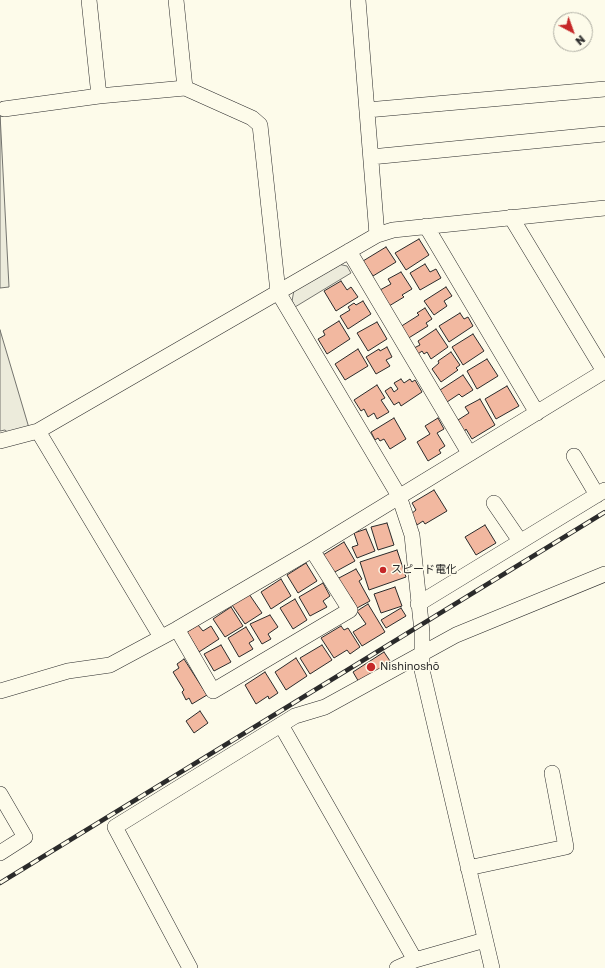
<!DOCTYPE html>
<html>
<head>
<meta charset="utf-8">
<style>
  body { margin:0 }
  #map { position:relative; width:605px; height:968px; overflow:hidden; background:#fdfbea; font-family:"Golos Text",sans-serif }
  canvas { display:block }
  .north { position:absolute; left:553px; top:12px; width:40px; height:40px; box-sizing:border-box; background:#fdfbea; border:1px solid #a9a89e; border-radius:50%; rotate:139deg; font-size:11px; font-weight:700; line-height:16px; text-align:center; color:#2b2b2b }
  .north::after { content:''; display:block; margin:auto; width:14px; height:18px; background:#c62828; clip-path:polygon(50% 0,100% 100%,50% 72%,0 100%) }
</style>
</head>
<body>
<div id="map">
<canvas width="605" height="968"></canvas>
<div class="north">N</div>
</div>
<script>
const context = document.querySelector('canvas').getContext('2d');
context.lineJoin = 'round';
function paint(path, color) {
  context.fillStyle = color;
  context.fill(path, 'evenodd');
}
function toPath(rows) {
  const path = new Path2D();
  for (const r of rows) {
    path.moveTo(r[0], r[1]);
    for (let i = 2; i < r.length; i += 2) path.lineTo(r[i], r[i + 1]);
  }
  return path;
}
function trace(path, color, width, dash) {
  context.strokeStyle = color;
  context.lineWidth = width;
  context.lineCap = dash ? 'butt' : 'round';
  context.setLineDash(dash || []);
  context.stroke(path);
}
function write(font, color, halo, rows, align = 'center') {
  context.font = font + ' "Golos Text","Noto Sans JP",sans-serif';
  context.lineWidth = 3;
  context.setLineDash([]);
  context.textBaseline = 'middle';
  context.strokeStyle = halo;
  context.fillStyle = color;
  for (const [text, x, y, turn = 0] of rows) {
    context.save();
    context.translate(x, y);
    context.rotate((+turn || 0) * Math.PI / 180);
    context.textAlign = isNaN(turn) ? turn : align;
    if (halo) context.strokeText(text, 0, 0);
    context.fillText(text, 0, 0);
    context.restore();
  }
}
const green = toPath([
  [0,114,9,287,0,288,0,114],
  [338,264,347,266,351,273,295,307,292,301,294,290,338,264],
  [0,330,29,428,10,434,5,430,0,431,0,330]
]);
paint(green, '#ecebdb');
trace(green, '#74746e', 1);
const building = toPath([
  [419,239,429,255,406,270,395,253,419,239],
  [386,247,396,262,373,276,363,261,386,247],
  [425,264,430,272,436,269,441,278,420,290,410,273,425,264],
  [401,272,412,289,402,295,404,297,389,306,380,290,391,284,388,279,401,272],
  [341,281,347,290,351,287,358,297,336,311,324,291,341,281],
  [446,287,452,296,444,301,447,306,434,315,424,301,446,287],
  [363,301,371,314,348,329,340,316,350,310,348,307,354,303,356,305,363,301],
  [425,308,432,319,426,323,428,326,407,339,400,327,419,315,417,313,425,308],
  [460,313,464,319,468,317,473,326,449,342,439,326,460,313],
  [339,321,350,339,327,354,318,339,325,335,323,331,339,321],
  [377,322,387,339,368,351,357,333,377,322],
  [436,329,448,347,431,359,427,352,424,354,422,351,418,354,414,348,420,345,418,341,436,329],
  [473,334,484,351,463,365,452,347,473,334],
  [387,347,392,357,386,360,390,366,376,374,366,357,379,349,380,351,387,347],
  [358,349,368,366,345,380,335,364,358,349],
  [451,352,460,365,456,368,458,370,441,382,432,369,439,363,438,361,451,352],
  [487,359,498,376,477,389,467,371,487,359],
  [463,375,473,390,462,397,459,394,447,402,440,390,463,375],
  [401,379,404,383,410,379,412,382,415,380,422,392,401,406,399,402,394,405,385,391,391,387,394,392,398,389,394,383,401,379],
  [377,385,385,398,381,400,389,412,377,419,374,413,368,417,364,409,361,411,354,400,377,385],
  [507,386,519,406,496,419,485,399,507,386],
  [480,399,495,425,472,439,466,429,464,432,458,420,469,413,465,407,480,399],
  [394,418,406,439,390,449,384,439,380,441,378,438,375,440,371,432,394,418],
  [438,418,444,429,437,433,445,446,439,450,441,453,428,461,417,442,430,434,425,426,438,418],
  [434,490,447,511,425,524,423,521,417,525,411,514,416,510,412,503,434,490],
  [387,523,394,545,378,550,371,527,387,523],
  [485,525,496,543,476,555,465,537,485,525],
  [366,529,375,551,357,558,352,547,358,545,354,533,366,529],
  [344,542,355,561,333,573,323,555,344,542],
  [397,550,406,577,369,590,360,562,397,550],
  [306,563,317,581,298,593,287,575,306,563],
  [356,569,362,579,359,581,370,601,357,608,351,597,348,598,337,579,356,569],
  [281,579,291,596,271,609,261,592,281,579],
  [323,583,330,596,323,601,327,607,310,616,299,597,323,583],
  [395,587,402,606,381,613,374,594,395,587],
  [249,594,262,613,245,624,232,605,249,594],
  [295,599,307,620,293,629,280,608,295,599],
  [368,604,385,632,362,646,353,632,366,624,357,611,368,604],
  [231,607,243,626,225,637,213,619,231,607],
  [401,608,406,616,386,628,381,620,401,608],
  [270,615,278,627,268,634,271,639,262,644,250,624,270,615],
  [198,625,203,631,211,626,219,639,199,652,187,632,198,625],
  [341,626,344,630,348,628,360,647,350,654,347,650,334,658,321,638,341,626],
  [246,627,254,640,249,643,253,649,239,657,228,638,246,627],
  [221,645,231,662,214,671,204,654,221,645],
  [322,645,332,660,310,674,300,658,322,645],
  [384,652,392,664,360,684,353,672,384,652],
  [296,658,307,676,286,690,275,672,296,658],
  [184,659,207,695,192,704,189,698,186,700,182,692,184,690,173,672,179,668,177,664,184,659],
  [265,672,278,693,269,699,268,696,256,704,245,685,265,672],
  [200,711,208,723,194,733,186,721,200,711]
]);
paint(building, '#f2b8a0');
trace(building, '#2b2b2b', 1);
const minor = toPath([
  [358,0,377,235],
  [185,88,252,118,260,125,278,292,399,496,412,535,422,632,422,670,492,968],
  [99,96,185,88,176,0],
  [4,109,99,96,89,0],
  [367,110,605,89],
  [371,157,605,134],
  [511,217,604,371],
  [426,226,537,413],
  [349,251,469,453],
  [38,431,161,637],
  [0,441,38,431,377,235,393,230,605,208],
  [574,456,597,495],
  [494,503,520,541],
  [418,604,605,490],
  [177,629,213,691,350,610,312,550],
  [0,691,68,671,110,665,177,629,312,550,605,371],
  [281,725,415,960],
  [0,794,25,837,0,853],
  [468,868,566,847,552,773],
  [190,968,115,827,295,716,325,707,456,635,605,574],
  [397,968,415,960,485,940]
]);
trace(minor, '#2b2b2b', 16);
trace(minor, '#fdfbea', 15);
const rail = toPath([
  [0,883,605,512]
]);
trace(rail, '#2b2b2b', 4.5);
trace(rail, '#fdfbea', 3, [9]);
for (const [x, y, r, color] of [
  [383,570,4,"#c62828"],
  [371,667,5,"#c62828"]
]) {
  const dot = new Path2D();
  dot.arc(x, y, r, 0, 2 * Math.PI);
  context.fillStyle = color;
  context.fill(dot);
  trace(dot, '#fdfbea', 1.5);
}
write('11px', '#2b2b2b', '#fdfbea', [
  ["スピード電化",391,570],
  ["Nishinoshō",380,667]
], 'left');
</script>
</body>
</html>
